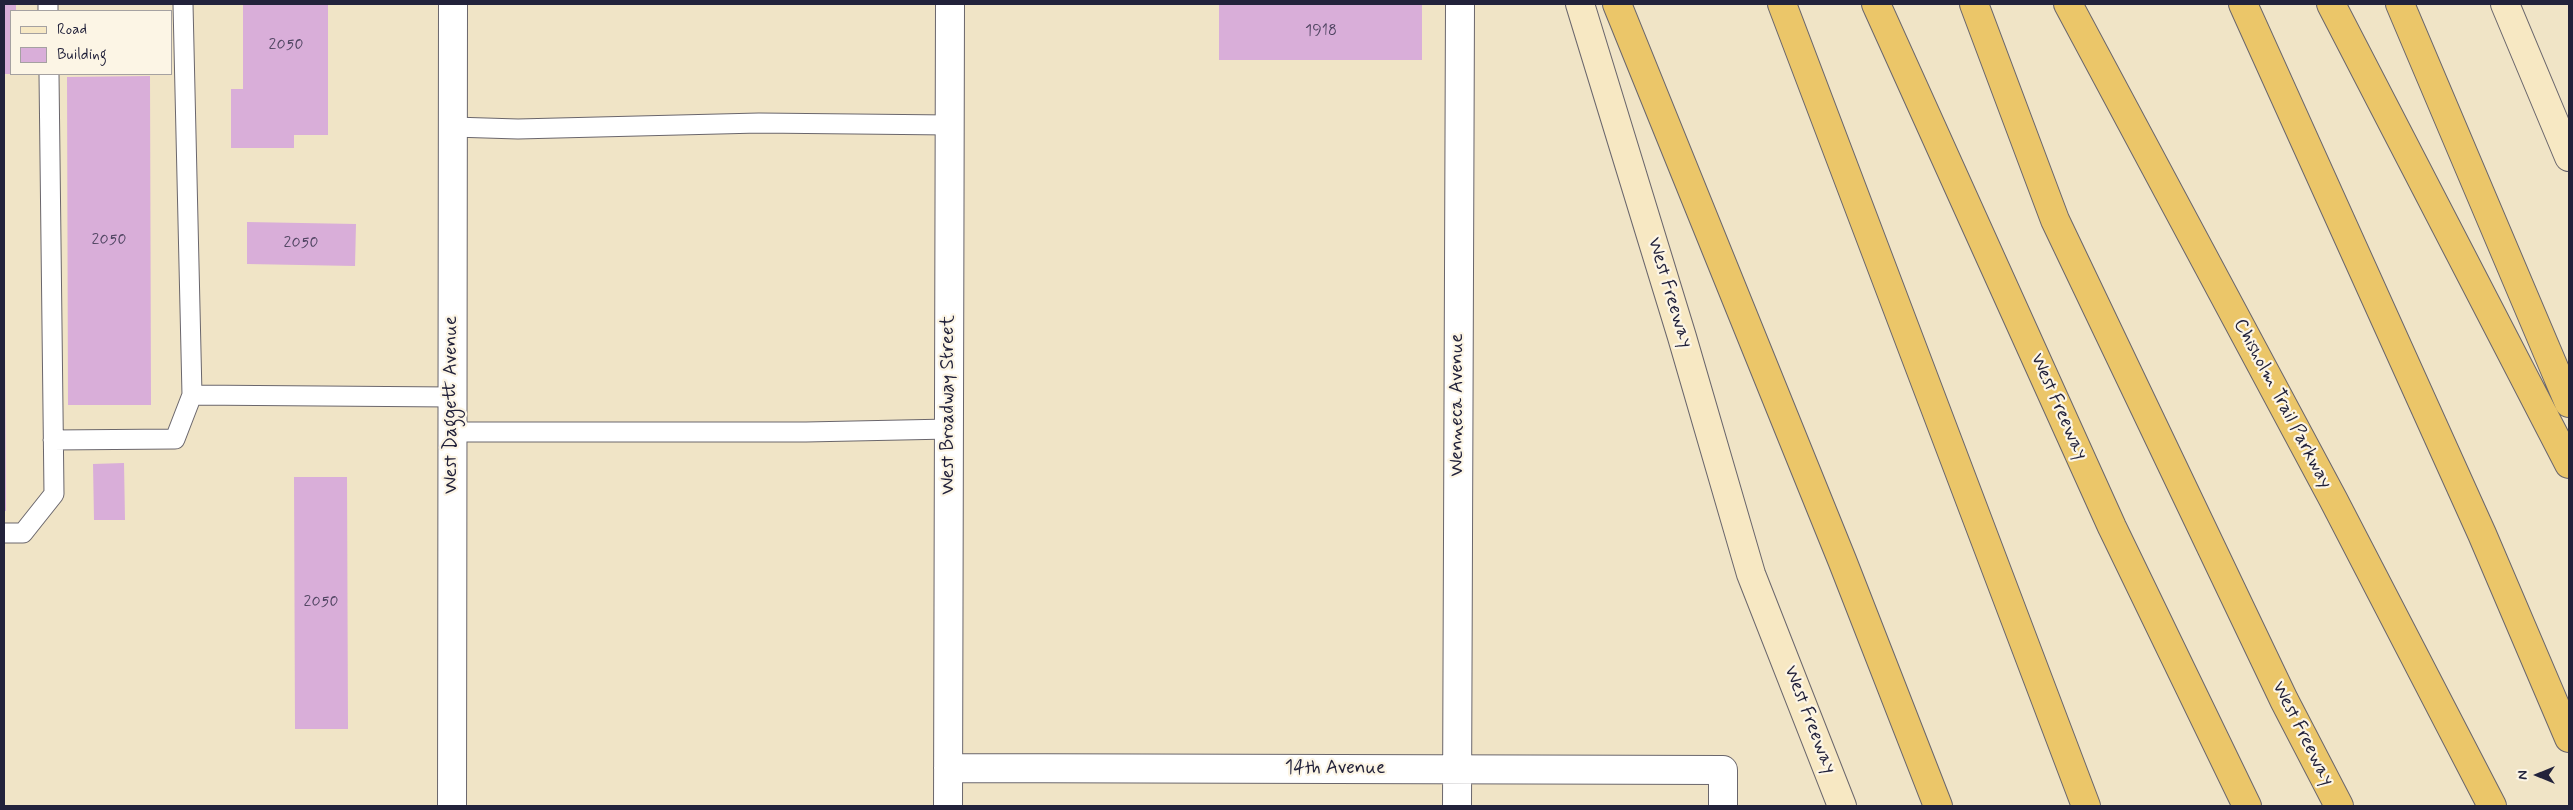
<!DOCTYPE html>
<html>
<head>
<meta charset="utf-8">
<style>
  body { margin:0 }
  #map { position:relative; width:2573px; height:810px; overflow:hidden; background:#f0e4c6; font-family:Mynerve,sans-serif }
  canvas { display:block }
  .frame { position:absolute; inset:0; border:5px solid #22223b; pointer-events:none }
  .legend { position:absolute; left:10px; top:10px; width:162px; height:65px; box-sizing:border-box; background:#fcf5e5; border:1px solid #a5a1a1; margin:0; padding:6px 9px; list-style:none; font-size:15px; color:#22223b }
  .legend li { display:flex; align-items:center; gap:10px; height:25px }
  .legend b { width:25px; border:1px solid #a5a1a1 }
  .north { position:absolute; left:2513px; top:750px; width:50px; height:50px; -webkit-text-stroke:4px #fcf5e5; paint-order:stroke; rotate:270deg; font-size:14px; font-weight:700; line-height:20px; text-align:center; color:#22223b }
  .north::after { content:''; display:block; margin:auto; width:18px; height:22px; background:#22223b; clip-path:polygon(50% 0,100% 100%,50% 72%,0 100%) }
</style>
</head>
<body>
<div id="map">
<canvas width="2573" height="810"></canvas>
<div class="frame"></div>
<ul class="legend">
<li><b style="height:6px;background:#f7e8c3"></b>Road</li>
<li><b style="height:14px;background:#d9aed9"></b>Building</li>
</ul>
<div class="north">N</div>
</div>
<script>
const context = document.querySelector('canvas').getContext('2d');
context.lineJoin = 'round';
function paint(path, color) {
  context.fillStyle = color;
  context.fill(path, 'evenodd');
}
function toPath(rows) {
  const path = new Path2D();
  for (const r of rows) {
    path.moveTo(r[0], r[1]);
    for (let i = 2; i < r.length; i += 2) path.lineTo(r[i], r[i + 1]);
  }
  return path;
}
function trace(path, color, width, dash) {
  context.strokeStyle = color;
  context.lineWidth = width;
  context.lineCap = dash ? 'butt' : 'round';
  context.setLineDash(dash || []);
  context.stroke(path);
}
function write(font, color, halo, rows, align = 'center') {
  context.font = font + ' Mynerve,sans-serif';
  context.lineWidth = 4.5;
  context.setLineDash([]);
  context.textBaseline = 'middle';
  context.strokeStyle = halo;
  context.fillStyle = color;
  for (const [text, x, y, turn = 0] of rows) {
    context.save();
    context.translate(x, y);
    context.rotate((+turn || 0) * Math.PI / 180);
    context.textAlign = isNaN(turn) ? turn : align;
    if (halo) context.strokeText(text, 0, 0);
    context.fillText(text, 0, 0);
    context.restore();
  }
}
paint(toPath([
  [4,4,16,4,16,11,11,11,11,74,4,74],
  [243,4,328,4,328,135,294,135,294,148,231,148,231,89,243,89],
  [1219,4,1422,4,1422,60,1219,60],
  [150,76,151,405,68,405,67,77],
  [247,222,356,224,355,266,247,264],
  [4,353,5,353,6,511,4,511],
  [124,463,125,520,94,520,93,464],
  [294,477,347,477,348,729,295,729]
]), '#d9aed9');
const lane = toPath([
  [48,4,48,11],
  [183,4,192,395,451,397],
  [453,127,518,129,759,123,950,125],
  [453,432,806,432,949,429],
  [53,440,175,439,192,395],
  [4,533,23,533,54,494,49,74]
]);
const street = toPath([
  [948,768,1723,770,1723,806],
  [452,806,453,4],
  [948,806,950,4],
  [1457,806,1460,4]
]);
const secondary = toPath([
  [1580,4,1682,337,1751,574,1842,806],
  [2505,4,2569,157]
]);
const highway = toPath([
  [1617,4,1842,560,1938,806],
  [1782,4,2086,806],
  [1876,4,2112,527,2247,806],
  [1974,4,2055,220,2284,700,2339,806],
  [2068,4,2333,499,2492,806],
  [2243,4,2482,534,2569,738],
  [2331,4,2569,464],
  [2400,4,2569,403]
]);
trace(lane, '#6a666c', 21);
trace(street, '#6a666c', 30);
trace(secondary, '#6a666c', 30);
trace(highway, '#6a666c', 30);
trace(lane, '#fff', 19);
trace(street, '#fff', 28);
trace(secondary, '#f7e8c3', 28);
trace(highway, '#ebc669', 28);
write('16px', '#504562', null, [
  ["1918",1321,32],
  ["2050",286,46],
  ["2050",109,241],
  ["2050",301,244],
  ["2050",321,603]
]);
write('19px', '#22223b', '#fcf5e5', [
  ["West Freeway",1669,293,73],
  ["Chisholm Trail Parkway",2282,404,62],
  ["West Daggett Avenue",452,405,-90],
  ["West Broadway Street",949,405,-90],
  ["Wenneca Avenue",1458,405,-90],
  ["West Freeway",2058,407,66],
  ["West Freeway",1809,720,69],
  ["West Freeway",2302,734,63],
  ["14th Avenue",1335,769]
]);
</script>
</body>
</html>
